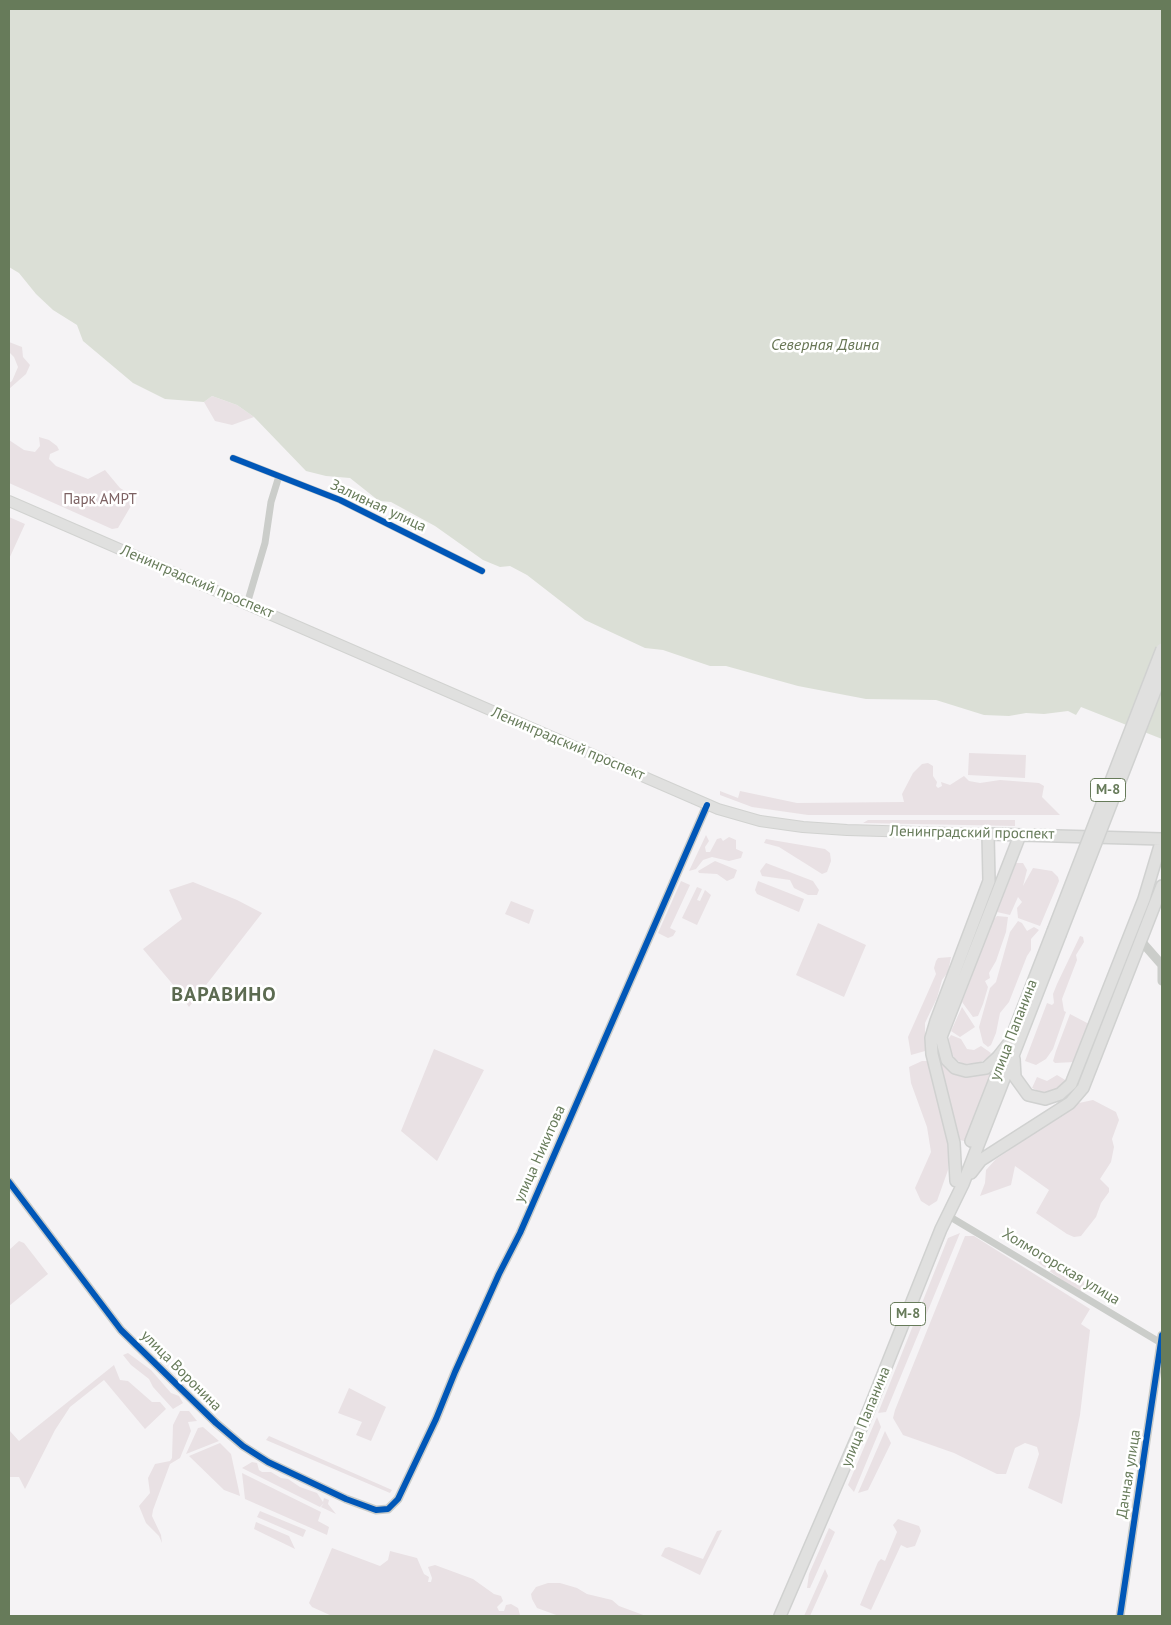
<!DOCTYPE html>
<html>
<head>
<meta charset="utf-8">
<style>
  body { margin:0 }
  #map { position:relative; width:1171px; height:1625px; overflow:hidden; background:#f5f3f5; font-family:"PT Sans",sans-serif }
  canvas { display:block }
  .frame { position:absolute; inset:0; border:10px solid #677b5a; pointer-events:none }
</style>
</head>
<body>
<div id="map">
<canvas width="1171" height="1625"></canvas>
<div class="frame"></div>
</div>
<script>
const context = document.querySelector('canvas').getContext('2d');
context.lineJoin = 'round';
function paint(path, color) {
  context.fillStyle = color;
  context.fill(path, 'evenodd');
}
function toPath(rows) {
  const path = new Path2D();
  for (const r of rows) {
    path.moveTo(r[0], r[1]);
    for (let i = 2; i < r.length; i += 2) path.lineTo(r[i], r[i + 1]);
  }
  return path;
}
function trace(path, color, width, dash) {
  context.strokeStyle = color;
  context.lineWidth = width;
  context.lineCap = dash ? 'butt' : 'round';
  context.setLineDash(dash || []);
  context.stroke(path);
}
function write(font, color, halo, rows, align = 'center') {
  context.font = font + ' "PT Sans",sans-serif';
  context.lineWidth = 5;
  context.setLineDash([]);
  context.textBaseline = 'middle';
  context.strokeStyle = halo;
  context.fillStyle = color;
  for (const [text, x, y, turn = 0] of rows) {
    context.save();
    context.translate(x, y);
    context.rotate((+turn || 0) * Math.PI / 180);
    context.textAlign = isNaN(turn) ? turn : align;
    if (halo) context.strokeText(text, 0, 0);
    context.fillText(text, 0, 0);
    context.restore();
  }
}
paint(toPath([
  [9,342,22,347,23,357,30,365,26,374,9,389,9,383,12,381,18,367,14,357,9,352],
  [212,396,237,405,254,417,232,425,215,421,204,402],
  [39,437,49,440,57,446,59,450,50,454,49,459,56,466,88,479,105,470,120,488,133,496,135,499,118,528,112,529,9,483,9,440,24,450,35,452,40,446],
  [9,517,25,524,9,559],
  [969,753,1026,755,1025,778,968,775],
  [928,763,933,766,933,776,937,782,936,786,938,788,942,786,941,782,950,785,964,776,969,781,980,783,1000,780,1039,783,1044,786,1042,797,1060,815,808,815,752,807,720,795,720,791,738,798,740,791,797,803,904,802,902,794,913,773,922,764],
  [868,820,1015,820,1015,826,863,823],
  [706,835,709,841,705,847,706,852,710,852,717,839,721,838,723,841,729,837,736,840,736,849,743,852,741,858,729,861,712,857,703,860,696,869,689,871],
  [766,839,825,849,830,853,831,861,827,872,822,874,779,847,764,843],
  [715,861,737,870,734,878,727,881,717,874,699,873,698,871],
  [766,863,813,881,819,890,817,895,808,895,794,888,790,880,762,876,760,871],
  [1016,863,1023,863,1027,870,1023,886,1033,868,1052,871,1058,877,1059,881,1040,926,1018,918,1017,908,1022,902,1018,897,1010,915,997,912],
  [681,881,690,885,670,928,676,931,673,936,668,938,658,933],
  [758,881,804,899,799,912,757,894,755,890],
  [193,882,237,900,262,913,189,1007,175,987,143,949,182,919,169,890],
  [697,887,702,889,697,900,700,901,705,890,711,895,697,925,682,918],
  [511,901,534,910,529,924,505,914],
  [997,916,1008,917,1006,932,996,961,989,973,990,978,985,981,988,987,983,1004,978,1016,973,1017,962,1002,993,920],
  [1018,921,1022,923,1027,931,1034,927,1039,930,1031,939,1031,950,1027,956,1009,1002,1000,1013,996,1033,991,1045,988,1047,983,1043,979,1027,990,988,996,982,1010,932],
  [818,923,866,945,844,997,796,975],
  [1080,936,1083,937,1084,942,1076,955,1077,960,1062,999,1064,1011,1066,1012,1053,1049,1046,1059,1036,1065,1025,1061,1047,1003,1052,1005,1054,1003,1053,994,1057,984],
  [951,957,948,972,942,980,937,998,925,1023,925,1051,911,1055,908,1037,936,974,934,968,936,961,938,958],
  [962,1007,975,1027,960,1037,951,1031],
  [1070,1014,1089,1024,1075,1062,1055,1063,1053,1061,1056,1051],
  [951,1035,961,1039,967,1049,974,1050,981,1046,991,1053,988,1058,979,1063,963,1064,955,1059,950,1050,949,1038],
  [936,1046,945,1063,993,1071,964,1141,960,1140],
  [434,1049,484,1070,437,1161,401,1131],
  [922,1061,928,1061,950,1144,948,1170,937,1201,929,1206,921,1201,915,1188,931,1152,927,1127,911,1083,909,1067],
  [1057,1075,1067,1081,1062,1088,1046,1094,1032,1088,1037,1077,1047,1081],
  [1093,1100,1116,1112,1119,1120,1112,1139,1114,1147,1111,1162,1100,1179,1109,1188,1109,1192,1101,1203,1096,1217,1081,1236,1074,1237,1067,1234,1036,1213,1049,1190,1015,1166,1011,1185,980,1196,985,1183,986,1170,996,1159,1079,1103],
  [960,1233,886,1412,878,1413,948,1238],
  [965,1236,974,1236,1090,1309,1081,1324,1090,1330,1080,1415,1062,1504,1028,1488,1039,1454,1037,1447,1025,1443,1015,1448,1006,1474,997,1474,954,1453,903,1435,893,1418,895,1410],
  [19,1241,24,1243,48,1274,9,1306,9,1250],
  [1032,1255,1049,1255,1056,1264,1063,1266,1070,1273,1083,1272,1082,1280,1087,1284,1087,1288,1078,1292,1040,1264],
  [128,1353,151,1370,171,1393,179,1396,183,1403,173,1409,153,1387,149,1379,131,1365,123,1355],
  [114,1365,120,1380,128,1381,152,1402,160,1402,166,1409,145,1429,104,1380,70,1407,55,1430,25,1489,19,1477,9,1477,9,1430,19,1441],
  [349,1388,386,1407,371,1441,356,1435,362,1422,338,1413],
  [180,1411,189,1411,197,1421,188,1422,191,1431,180,1458,170,1464,153,1510,152,1516,161,1535,162,1543,159,1536,146,1523,139,1506,150,1493,148,1478,155,1464,170,1461,172,1458,173,1425],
  [877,1417,881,1427,854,1492,848,1485],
  [203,1427,219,1441,186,1454,198,1428],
  [885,1431,891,1443,868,1490,858,1493],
  [269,1436,392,1490,390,1493,266,1440],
  [220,1443,231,1454,240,1496,224,1490,189,1456],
  [252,1462,257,1463,259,1470,262,1472,271,1472,281,1478,288,1479,300,1487,317,1493,323,1502,324,1498,329,1500,328,1504,336,1514,321,1507,324,1503,320,1507,242,1468],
  [242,1473,321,1512,318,1521,329,1527,327,1535,245,1499],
  [260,1511,306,1530,303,1537,257,1517],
  [898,1519,919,1526,921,1531,915,1546,907,1548,901,1545,871,1610,860,1605,878,1562,881,1559,885,1561,897,1532,893,1525],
  [256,1522,289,1536,295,1549,254,1529],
  [829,1528,835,1532,810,1588,807,1588,809,1574],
  [722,1530,700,1575,661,1556,665,1548,669,1547,703,1559,717,1531],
  [332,1548,380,1566,388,1560,390,1551,417,1558,424,1574,429,1577,428,1582,431,1582,432,1578,428,1567,435,1565,473,1579,494,1594,501,1596,503,1601,497,1607,499,1611,504,1611,506,1605,511,1604,518,1608,520,1615,332,1616,312,1607,309,1603],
  [825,1569,828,1576,810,1616,804,1616],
  [548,1583,560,1583,577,1588,587,1594,612,1600,619,1606,646,1616,559,1616,537,1608,532,1599,531,1594,536,1587]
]), '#e9e1e4');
paint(toPath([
  [9,9,1162,9,1162,739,1081,707,1076,715,1068,711,1044,714,1026,713,1009,716,984,715,936,700,866,699,798,686,726,666,710,666,663,650,645,648,585,620,527,575,510,566,500,567,483,560,435,526,391,502,379,501,350,478,326,476,306,471,254,417,237,405,212,396,204,402,165,399,133,383,83,341,77,325,53,310,36,294,19,273,9,267]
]), '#dbdfd6');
const secondary = toPath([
  [9,501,718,809,760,821,803,827,847,830,988,834]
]);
const primary = toPath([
  [1009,1043,998,1057,986,1068,966,1071,955,1068,947,1060,941,1037,1020,835],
  [1014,1059,1015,1077,1028,1095,1045,1099,1060,1094,1071,1084,1144,899,1162,839],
  [971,1141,1053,931],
  [971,1173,981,1160,1070,1103,1083,1088,1162,886],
  [956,1181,954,1143,932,1054,931,1038,936,1021,989,881,988,834,1162,839],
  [780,1616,868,1412,941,1229,963,1184,1060,935]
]);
trace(secondary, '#d1d2d0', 12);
trace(primary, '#d0d1d0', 14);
trace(toPath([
  [233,458,340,500,482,571],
  [247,604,265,543,271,502,279,476],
  [947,1215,1161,1343]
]), '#cbcdca', 7);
trace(toPath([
  [1141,941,1162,965],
  [1162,964,1162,981],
  [9,1182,121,1330,216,1423,243,1446,268,1462,346,1499,376,1510,388,1509,398,1499,436,1419,455,1372,499,1274,520,1233,707,805],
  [1120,1616,1162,1335]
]), '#cbcdca', 9);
trace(secondary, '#e0e0df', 10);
trace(primary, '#e0e0df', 11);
const primaryBridge = toPath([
  [1053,931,1162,649],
  [1060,935,1162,673]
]);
trace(primaryBridge, '#d0d1d0', 14, []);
trace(primaryBridge, '#e0e0df', 11);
trace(toPath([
  [233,458,340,500,482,571],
  [9,1182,121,1330,216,1423,243,1446,268,1462,346,1499,376,1510,388,1509,398,1499,436,1419,455,1372,499,1274,520,1233,707,805],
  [1120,1616,1162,1335]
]), '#0057b8', 6);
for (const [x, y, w] of [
  [1108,790,35],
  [908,1314,35]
]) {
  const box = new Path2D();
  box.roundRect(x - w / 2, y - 11.5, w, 23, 4);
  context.fillStyle = '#fff';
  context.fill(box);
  trace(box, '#677b5a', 1);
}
write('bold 14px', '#677b5a', null, [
  ["М-8",1108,790],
  ["М-8",908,1314]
]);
write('15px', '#7d6263', '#fff', [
  ["Парк АМРТ",100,500]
]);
write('15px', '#677b5a', '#fff', [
  ["Заливная улица",378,506,25],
  ["Ленинградский проспект",197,582,23],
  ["Ленинградский проспект",568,744,23],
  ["Ленинградский проспект",972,833,1],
  ["улица Папанина",1014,1030,-69],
  ["улица Никитова",540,1154,-66],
  ["Холмогорская улица",1061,1267,31],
  ["улица Воронина",181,1371,45],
  ["улица Папанина",866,1417,-68],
  ["Дачная улица",1129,1474,-81]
]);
write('italic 16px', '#677554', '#fff', [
  ["Северная Двина",825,345]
]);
context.letterSpacing = '1px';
write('bold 20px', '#5c6b51', '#fff', [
  ["ВАРАВИНО",224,995]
]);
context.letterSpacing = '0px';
</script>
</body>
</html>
